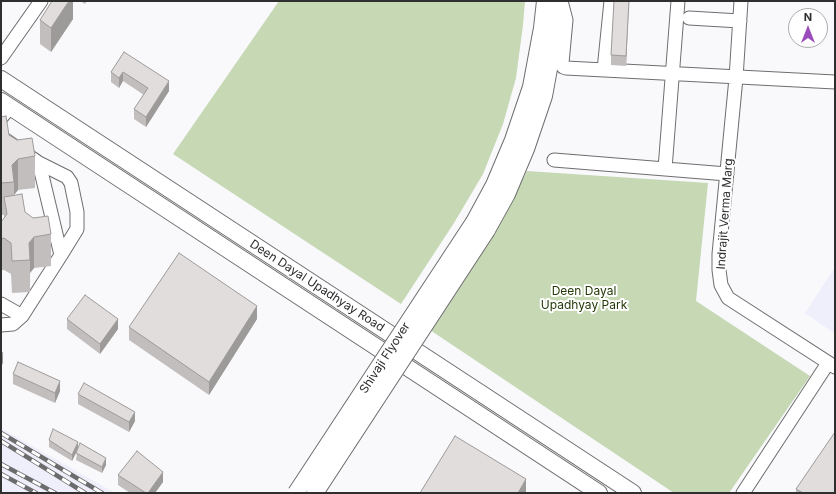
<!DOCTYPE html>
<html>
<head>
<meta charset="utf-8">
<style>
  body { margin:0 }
  #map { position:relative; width:836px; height:494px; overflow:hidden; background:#f9f9fc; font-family:Inter,sans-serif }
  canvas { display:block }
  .frame { position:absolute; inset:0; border:2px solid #2f2f30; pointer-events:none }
  .north { position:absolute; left:788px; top:8px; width:40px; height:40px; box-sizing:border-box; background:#fff; border:1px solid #acacac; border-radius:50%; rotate:0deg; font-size:11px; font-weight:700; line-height:16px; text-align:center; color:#2f2f30 }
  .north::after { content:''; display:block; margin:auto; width:14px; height:18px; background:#9c4bba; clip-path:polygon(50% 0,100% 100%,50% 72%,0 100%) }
</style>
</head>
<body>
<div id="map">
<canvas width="836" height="494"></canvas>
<div class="frame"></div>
<div class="north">N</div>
</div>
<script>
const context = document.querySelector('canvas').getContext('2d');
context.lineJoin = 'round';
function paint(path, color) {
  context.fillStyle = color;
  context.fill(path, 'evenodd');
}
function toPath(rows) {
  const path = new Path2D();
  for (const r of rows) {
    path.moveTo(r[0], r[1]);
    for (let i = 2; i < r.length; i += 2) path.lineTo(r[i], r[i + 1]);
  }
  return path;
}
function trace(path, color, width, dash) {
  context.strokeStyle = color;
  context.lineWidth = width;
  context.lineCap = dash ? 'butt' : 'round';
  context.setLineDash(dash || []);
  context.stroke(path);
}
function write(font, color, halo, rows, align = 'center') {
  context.font = font + ' Inter,sans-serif';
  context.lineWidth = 4;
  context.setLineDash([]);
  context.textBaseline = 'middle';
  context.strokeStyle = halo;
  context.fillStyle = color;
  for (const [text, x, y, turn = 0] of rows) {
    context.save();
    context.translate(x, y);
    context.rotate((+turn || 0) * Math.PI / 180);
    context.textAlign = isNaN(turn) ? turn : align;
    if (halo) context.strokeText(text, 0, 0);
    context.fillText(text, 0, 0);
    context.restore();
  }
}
paint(toPath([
  [835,267,835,334,805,313],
  [1,428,115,493,1,493]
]), '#eeeffa');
paint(toPath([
  [279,1,525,1,523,25,516,78,503,124,483,174,454,223,401,304,173,154],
  [527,171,708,183,696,301,810,376,729,493,674,493,430,330,500,222]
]), '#c6d8b4');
const minor = toPath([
  [561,1,566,20,562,63,563,67,566,68,835,82],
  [741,1,736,78,719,254,719,270,721,285,728,298,835,367],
  [689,18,740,21],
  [1,58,41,1],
  [604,70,611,1],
  [1,118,10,107],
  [1,137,39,163,61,255,22,316,13,324,1,325],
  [554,160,727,174],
  [39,163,67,177,71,183,77,212,77,229,61,255],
  [665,169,678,1],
  [1,304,22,316],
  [743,493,828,363]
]);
const major = toPath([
  [1,79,633,493],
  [1,101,599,493],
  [474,222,494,185,513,140,531,87,542,28,545,1],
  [487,230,507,194,526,149,544,96,555,36,559,1]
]);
trace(minor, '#6e6e70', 15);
trace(major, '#6e6e70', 18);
trace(minor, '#fff', 13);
trace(major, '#fff', 16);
const rail = toPath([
  [1,433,102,493],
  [1,441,85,493],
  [1,464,55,493],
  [1,474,36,493]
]);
trace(rail, '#6c6c6e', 4.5);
trace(rail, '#fff', 3, [9]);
const majorBridge = toPath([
  [296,493,474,222],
  [315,493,487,230]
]);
trace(majorBridge, '#6e6e70', 18, []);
trace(majorBridge, '#fff', 16);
paint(toPath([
  [73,1,73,19,51,52,40,44,40,20],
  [80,1,87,1,85,4],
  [614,1,629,1,626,66,611,65,611,55],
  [124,52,169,91,146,127,134,119,134,109,144,95,123,81,119,88,111,82,111,72],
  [1,117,9,135,35,156,35,188,18,190,14,195,25,212,51,234,51,266,34,268,30,273,30,292,12,293,11,274,4,270,1,270,1,222,4,218,4,215,1,215],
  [67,319,118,329,100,354,67,329],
  [257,319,209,395,129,340,129,327],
  [13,374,60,391,55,403,13,384],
  [78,394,135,421,129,432,78,404],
  [49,440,78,447,106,465,102,473,76,460,77,452,72,461,49,447],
  [118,475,163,482,155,493,130,493,118,485],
  [796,489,835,493,796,493]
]), '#c1bebd');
paint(toPath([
  [69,1,73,1,73,19,51,52,51,28],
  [629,1,626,66,626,56],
  [123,72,123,81,119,88,119,78],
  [169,81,169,91,146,127,146,117],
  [18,159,18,190,14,195,14,182,12,165],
  [34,237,34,268,30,273,30,260,29,243],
  [257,306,257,319,209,395,209,382],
  [118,319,118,329,100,354,100,344],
  [3,353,3,363,1,367,1,357],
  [60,381,60,391,55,403,55,393],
  [135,412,135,421,129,432,129,422],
  [78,442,78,448,72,461,72,455],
  [106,458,106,465,102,473,102,467],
  [163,472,163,482,155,493,148,493],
  [526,479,526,493,518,493]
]), '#9d9b9a');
const building = toPath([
  [52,1,69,1,51,28,40,20,52,1],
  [614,1,629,1,626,56,611,55,614,1],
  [124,52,169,81,146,117,134,109,148,88,123,72,119,78,111,72,124,52],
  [6,116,9,135,17,140,32,138,35,156,18,159,12,165,14,182,1,183,1,117,6,116],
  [22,194,25,212,33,218,48,216,51,234,34,237,29,243,30,260,12,261,11,243,4,238,1,239,1,222,7,214,4,197,22,194],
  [179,253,257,306,209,382,129,327,179,253],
  [85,295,118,319,100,344,67,319,85,295],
  [1,352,3,353,1,357,1,352],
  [18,362,60,381,55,393,13,374,18,362],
  [84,383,135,412,129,422,78,394,84,383],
  [53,429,78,442,72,455,49,440,53,429],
  [835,432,835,493,803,493,796,489,835,432],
  [455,436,526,479,518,493,420,493,455,436],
  [80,443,106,458,102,467,76,453,80,443],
  [137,451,163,472,148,493,146,493,118,475,137,451]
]);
paint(building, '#e0dddc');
trace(building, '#9d9b9a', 1);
write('12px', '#2f2f30', '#fff', [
  ["Indrajit Verma Marg",725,214,-86],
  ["Deen Dayal Upadhyay Road",317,286,33],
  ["Shivaji Flyover",385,358,-57]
]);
write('12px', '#263a09', '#fff', [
  ["Deen Dayal",584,291],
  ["Upadhyay Park",584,305]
]);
</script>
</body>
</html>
